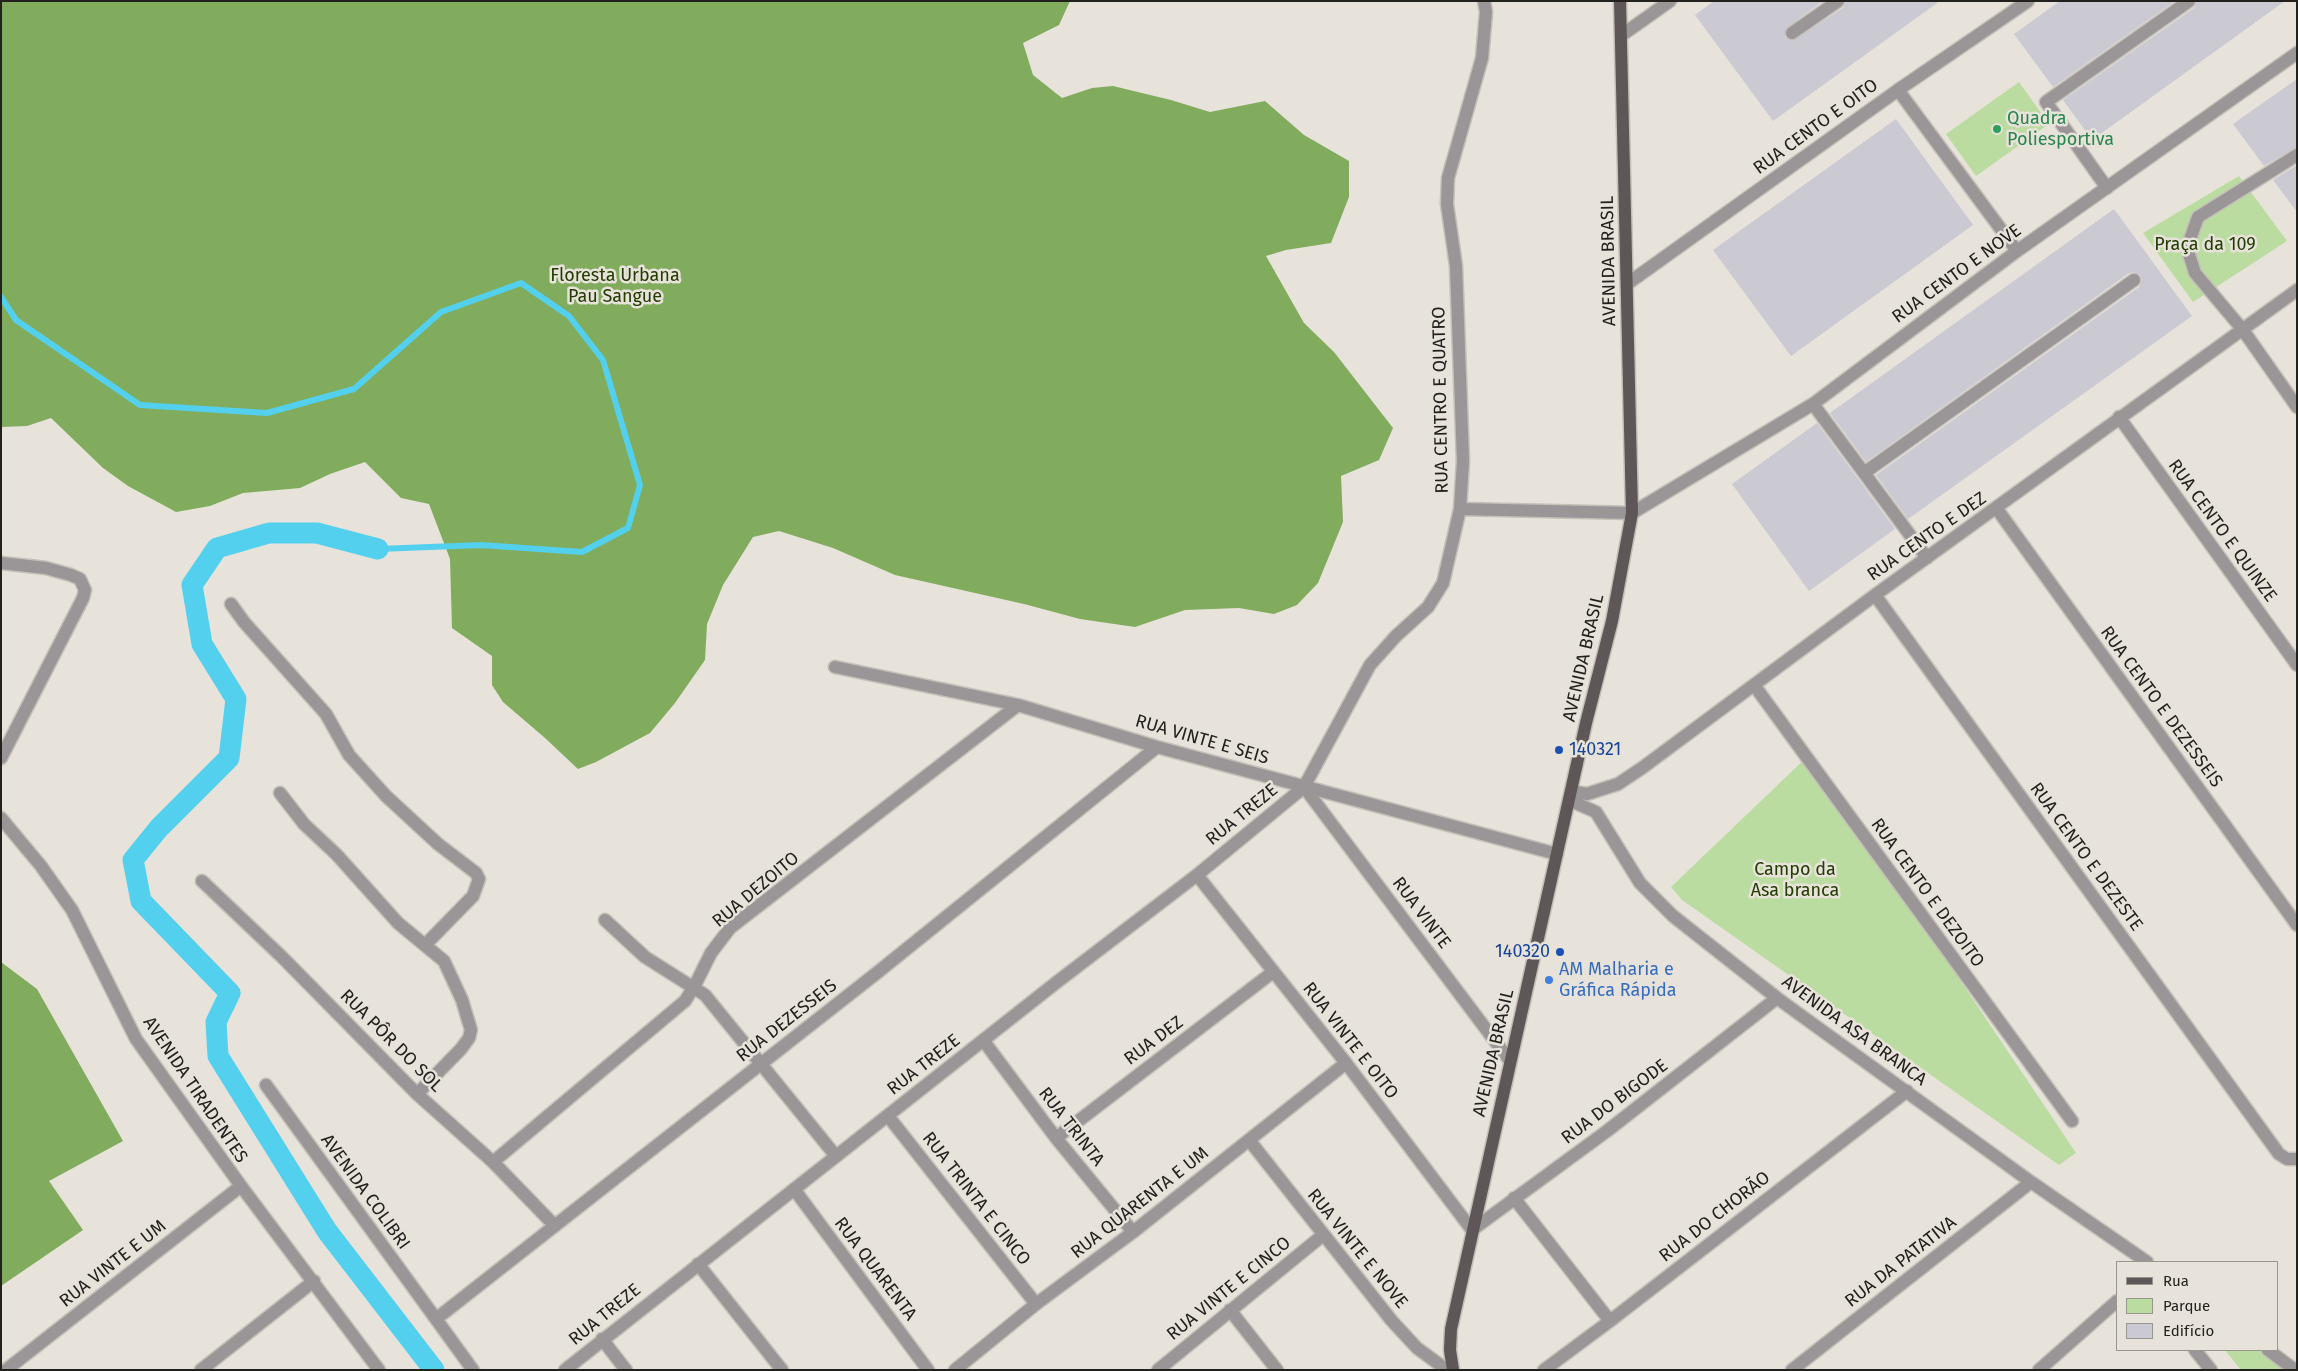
<!DOCTYPE html>
<html>
<head>
<meta charset="utf-8">
<style>
  body { margin:0 }
  #map { position:relative; width:2298px; height:1371px; overflow:hidden; background:#e7e2da; font-family:"Fira Sans",sans-serif }
  canvas { display:block }
  .frame { position:absolute; inset:0; border:2px solid #23211e; pointer-events:none }
  .legend { position:absolute; left:2116px; top:1261px; width:162px; height:90px; box-sizing:border-box; background:#e7e2da; border:1px solid #99958f; margin:0; padding:6px 9px; list-style:none; font-size:15px; color:#23211e }
  .legend li { display:flex; align-items:center; gap:10px; height:25px }
  .legend b { width:25px; border:1px solid #99958f }
</style>
</head>
<body>
<div id="map">
<canvas width="2298" height="1371"></canvas>
<div class="frame"></div>
<ul class="legend">
<li><b style="height:6px;background:#5e5657"></b>Rua</li>
<li><b style="height:14px;background:#bbdca0"></b>Parque</li>
<li><b style="height:14px;background:#cbc9d2"></b>Edifício</li>
</ul>
</div>
<script>
const context = document.querySelector('canvas').getContext('2d');
context.lineJoin = 'round';
function paint(path, color) {
  context.fillStyle = color;
  context.fill(path, 'evenodd');
}
function toPath(rows) {
  const path = new Path2D();
  for (const r of rows) {
    path.moveTo(r[0], r[1]);
    for (let i = 2; i < r.length; i += 2) path.lineTo(r[i], r[i + 1]);
  }
  return path;
}
function trace(path, color, width, dash) {
  context.strokeStyle = color;
  context.lineWidth = width;
  context.lineCap = dash ? 'butt' : 'round';
  context.setLineDash(dash || []);
  context.stroke(path);
}
function write(font, color, halo, rows, align = 'center') {
  context.font = font + ' "Fira Sans",sans-serif';
  context.lineWidth = 5;
  context.setLineDash([]);
  context.textBaseline = 'middle';
  context.strokeStyle = halo;
  context.fillStyle = color;
  for (const [text, x, y, turn = 0] of rows) {
    context.save();
    context.translate(x, y);
    context.rotate((+turn || 0) * Math.PI / 180);
    context.textAlign = isNaN(turn) ? turn : align;
    if (halo) context.strokeText(text, 0, 0);
    context.fillText(text, 0, 0);
    context.restore();
  }
}
paint(toPath([
  [2019,82,2049,124,1976,176,1946,134],
  [2239,176,2287,241,2193,302,2143,233],
  [1809,755,2076,1153,2059,1165,1682,900,1671,887],
  [2225,1350,2263,1350,2291,1370,2241,1370]
]), '#bbdca0');
paint(toPath([
  [1,1,1070,1,1059,25,1023,43,1033,75,1062,98,1092,88,1113,86,1171,100,1210,112,1265,101,1304,135,1349,161,1349,197,1331,243,1286,250,1266,256,1304,323,1334,352,1393,428,1379,460,1341,476,1343,522,1318,583,1297,605,1274,614,1239,608,1185,610,1135,627,1080,619,1024,604,895,575,833,548,779,531,753,537,723,585,707,624,705,660,675,703,650,733,596,762,578,769,545,738,503,702,492,685,492,656,452,628,450,559,429,504,401,498,365,462,330,474,300,488,243,493,210,506,176,512,128,486,103,468,51,418,27,426,1,427],
  [1,962,37,989,123,1141,49,1181,83,1230,1,1286]
]), '#82ac5d');
trace(toPath([
  [1,297,16,320,140,405,267,413,354,389,441,312,521,283,569,316,603,360,640,485,628,528,582,552,481,545,378,549]
]), '#53d0ee', 6);
trace(toPath([
  [378,549,317,533,269,533,217,548,192,585,202,644,236,699,229,758,159,828,133,860,141,901,230,993,216,1022,218,1056,327,1231,434,1370]
]), '#53d0ee', 21);
paint(toPath([
  [1714,1,1823,1,1785,29,1785,37,1792,41,1843,8,1846,1,1940,1,1773,121,1695,15],
  [2060,1,2175,1,2053,87,2014,34],
  [2197,1,2285,1,2092,140,2063,100,2194,8],
  [2297,79,2297,147,2264,166,2233,124],
  [1896,119,1973,225,1791,356,1713,250],
  [2297,165,2297,212,2273,180],
  [2114,209,2192,316,1908,519,1876,475,2139,287,2142,280,2140,275,2134,272,2129,273,1866,462,1830,413],
  [1817,423,1895,529,1809,591,1732,484]
]), '#cbc9d2');
const minor = toPath([
  [1792,33,1838,1],
  [1622,35,1670,1],
  [1898,90,2017,251],
  [2297,155,2198,217,2187,248,2195,273,2243,330,2297,407],
  [2107,188,2046,102,2189,1],
  [1627,284,1898,90,2028,1],
  [1813,404,1927,558],
  [2119,417,2297,665],
  [1864,473,2134,280],
  [1460,509,1632,513,1813,404,2017,251,2297,53],
  [1997,509,2297,925],
  [1,563,46,568,71,575,80,579,85,590,83,598,1,758],
  [1875,595,2279,1154,2287,1159,2297,1159],
  [231,604,244,622,326,714,349,755,386,796,438,844,476,873,479,879,473,896,425,945],
  [835,667,1018,705,1157,747,1557,854],
  [1754,685,2072,1121],
  [1304,787,1510,1061],
  [1571,791,1587,794,1618,784,1642,768,1875,595,2297,290],
  [280,793,304,824,337,855,398,923,444,961,462,1000,471,1030,469,1038,461,1049,417,1094],
  [1569,800,1596,812,1640,883,1673,916,1777,998,2031,1182,2147,1262],
  [1,818,41,866,72,910,136,1039,241,1186,379,1370],
  [1197,875,1346,1063,1472,1230,1607,1131,1777,998],
  [202,881,282,957,417,1094,493,1162,555,1226],
  [605,920,645,957,705,995,835,1155],
  [983,1040,1056,1138,1133,1232],
  [266,1085,473,1370],
  [888,1116,1036,1304],
  [1056,1138,1273,972],
  [1249,1140,1392,1321,1417,1348,1447,1370],
  [493,1162,685,1001,694,987,711,953,730,928,1018,705],
  [794,1189,928,1370],
  [1514,1198,1610,1321],
  [698,1264,782,1370],
  [1230,1310,1277,1370],
  [436,1319,878,972,1157,747],
  [602,1339,626,1370],
  [2195,1350,2211,1370],
  [2268,1350,2295,1370],
  [6,1370,241,1186],
  [201,1370,314,1281],
  [565,1370,1057,982,1197,875,1304,787,1370,665,1396,636,1428,607,1443,583,1460,509,1463,461,1456,266,1447,204,1448,178,1482,58,1486,12,1484,1],
  [955,1370,1036,1304,1133,1232,1346,1063],
  [1158,1370,1323,1235],
  [1544,1370,1610,1321,1907,1091],
  [1792,1370,2031,1182],
  [2039,1370,2117,1301]
]);
const major = toPath([
  [1453,1370,1450,1350,1451,1329,1586,723,1612,621,1632,513,1620,1]
]);
trace(minor, '#c4bfb8', 15);
trace(major, '#c4bfb8', 15);
trace(minor, '#9a9596', 12);
trace(major, '#5e5657', 12);
for (const [x, y, r, color] of [
  [1997,129,5,"#2e9e5b"],
  [1559,750,5,"#1a4fb4"],
  [1560,952,5,"#1a4fb4"],
  [1549,980,5,"#3f7fe0"]
]) {
  const dot = new Path2D();
  dot.arc(x, y, r, 0, 2 * Math.PI);
  context.fillStyle = color;
  context.fill(dot);
  trace(dot, '#e7e2da', 2);
}
write('18px', '#27864d', '#e7e2da', [
  ["Quadra",2007,119],
  ["Poliesportiva",2007,140]
], 'left');
write('18px', '#23211e', '#e7e2da', [
  ["RUA CENTO E OITO",1816,127,-36],
  ["AVENIDA BRASIL",1609,261,-91],
  ["RUA CENTO E NOVE",1957,274,-36],
  ["RUA CENTRO E QUATRO",1441,400,-91],
  ["RUA CENTO E QUINZE",2222,531,54],
  ["RUA CENTO E DEZ",1927,537,-35],
  ["AVENIDA BRASIL",1584,658,-77],
  ["RUA CENTO E DEZESSEIS",2161,707,54],
  ["RUA VINTE E SEIS",1202,740,16],
  ["RUA TREZE",1242,815,-39],
  ["RUA CENTO E DEZESTE",2086,857,54],
  ["RUA DEZOITO",756,890,-40],
  ["RUA CENTO E DEZOITO",1927,893,54],
  ["RUA VINTE",1421,913,53],
  ["RUA DEZESSEIS",787,1021,-38],
  ["AVENIDA ASA BRANCA",1854,1031,36],
  ["RUA PÔR DO SOL",391,1041,45],
  ["RUA DEZ",1154,1041,-37],
  ["RUA VINTE E OITO",1350,1041,52],
  ["AVENIDA BRASIL",1494,1053,-77],
  ["RUA TREZE",924,1065,-38],
  ["AVENIDA TIRADENTES",195,1090,56],
  ["RUA DO BIGODE",1615,1102,-37],
  ["RUA TRINTA",1071,1127,52],
  ["AVENIDA COLIBRI",365,1192,54],
  ["RUA TRINTA E CINCO",976,1199,52],
  ["RUA QUARENTA E UM",1140,1203,-38],
  ["RUA DO CHORÃO",1715,1217,-38],
  ["RUA VINTE E NOVE",1357,1249,51],
  ["RUA DA PATATIVA",1901,1262,-38],
  ["RUA VINTE E UM",113,1264,-38],
  ["RUA QUARENTA",875,1269,53],
  ["RUA VINTE E CINCO",1229,1289,-39],
  ["RUA TREZE",605,1315,-39]
]);
write('18px', '#223c01', '#e7e2da', [
  ["Praça da 109",2205,245],
  ["Floresta Urbana",615,276],
  ["Pau Sangue",615,297],
  ["Campo da",1795,870],
  ["Asa branca",1795,891]
]);
write('18px', '#164399', '#e7e2da', [
  ["140321",1569,750],
  ["140320",1550,952,"right"]
], 'left');
write('18px', '#366cbe', '#e7e2da', [
  ["AM Malharia e",1559,970],
  ["Gráfica Rápida",1559,991]
], 'left');
</script>
</body>
</html>
